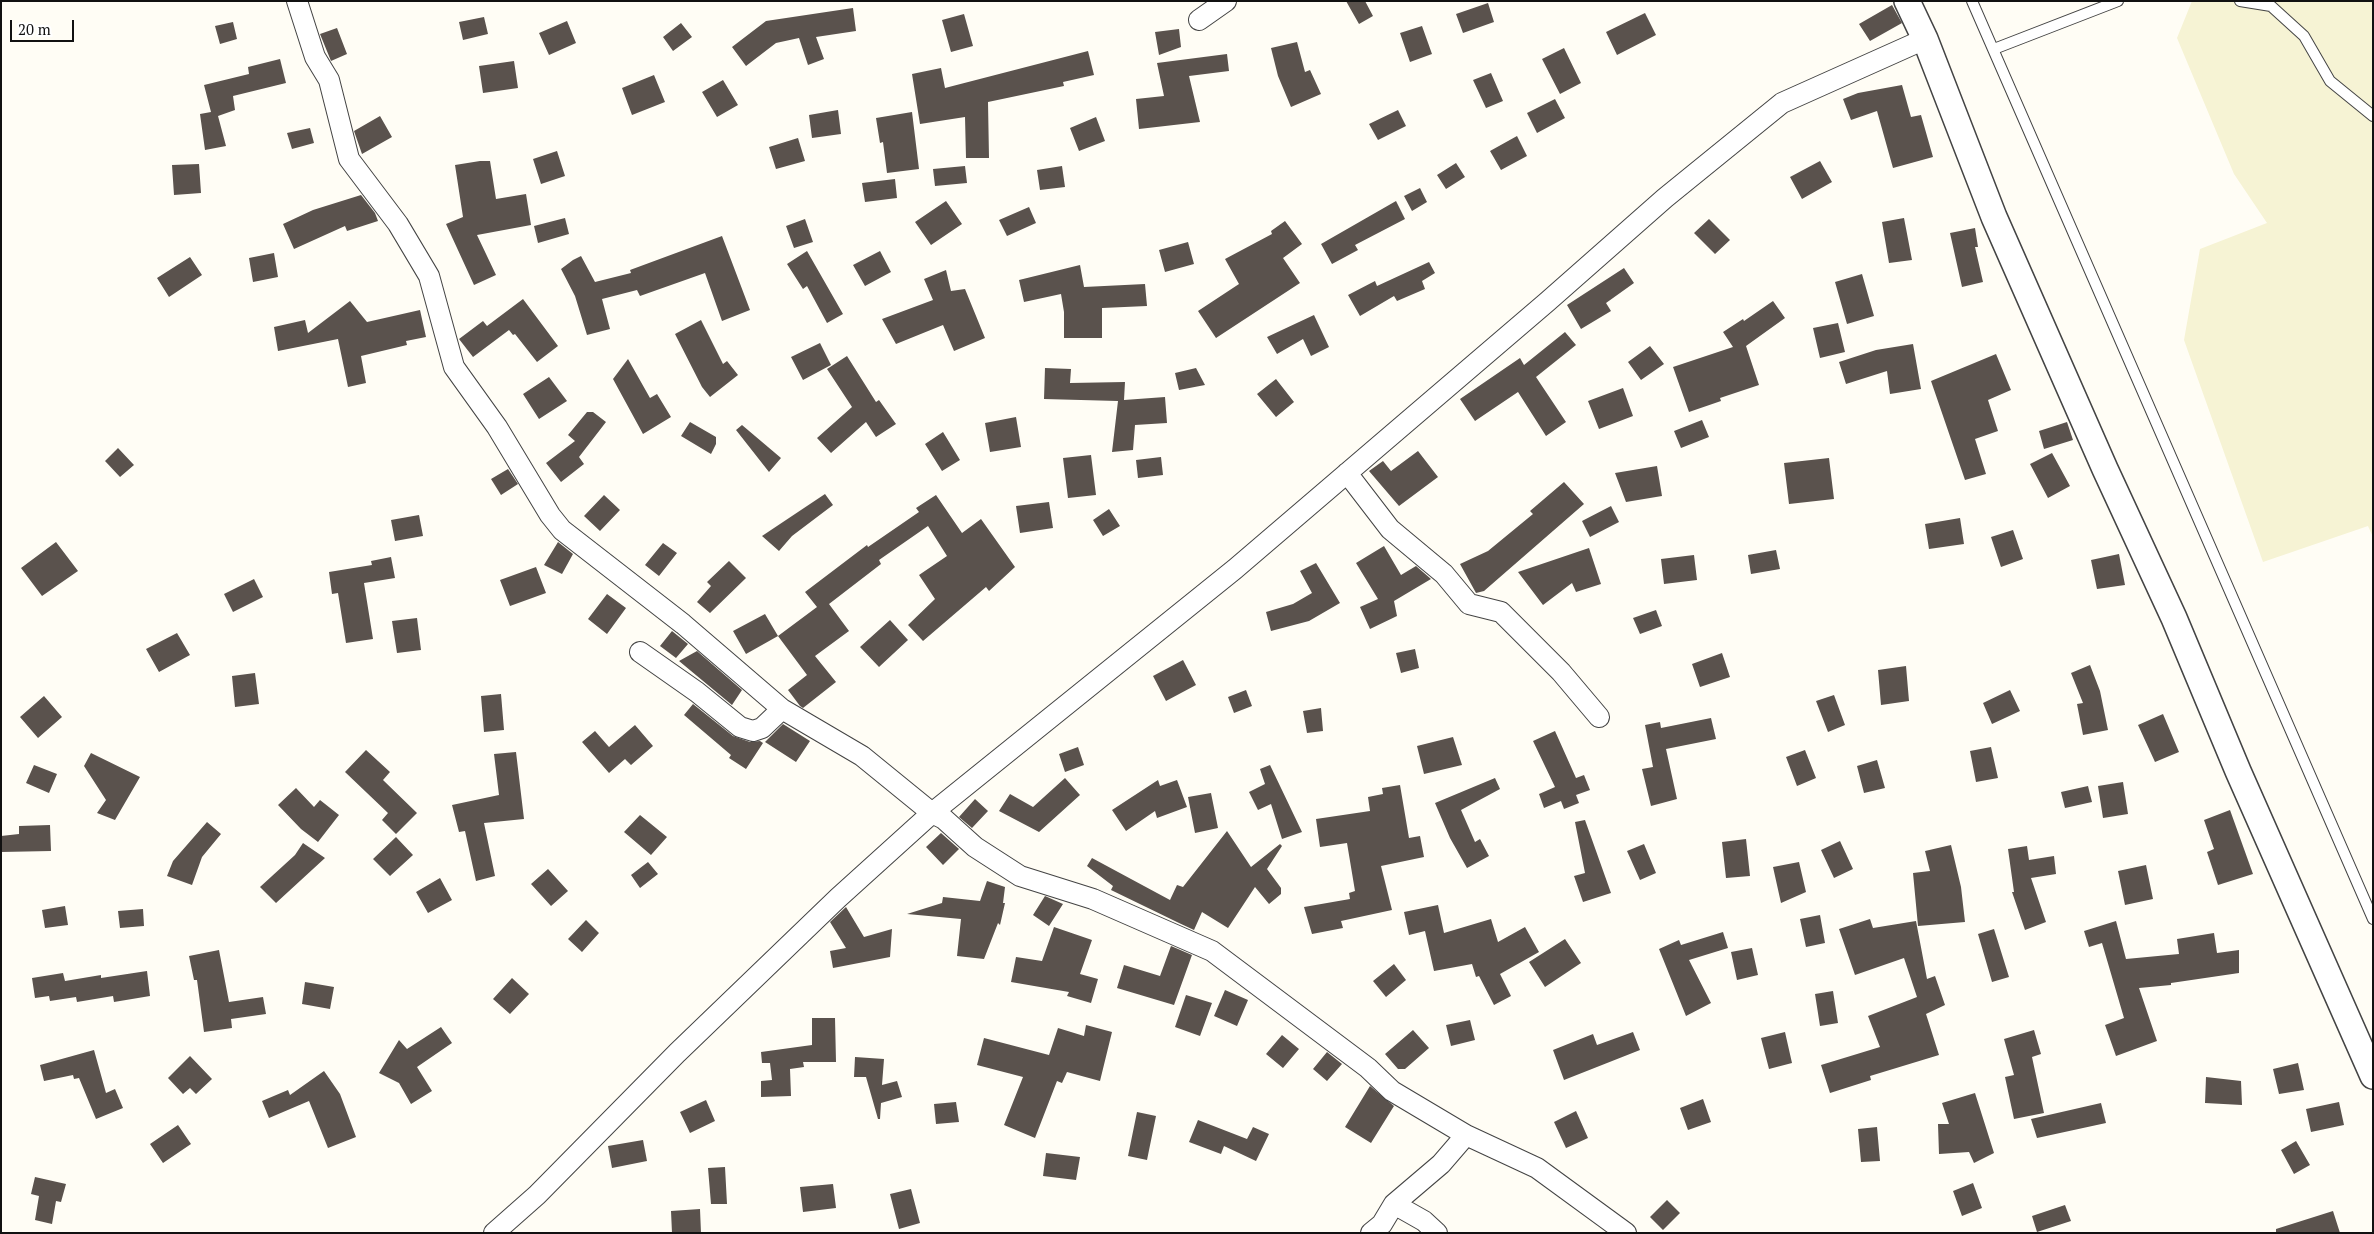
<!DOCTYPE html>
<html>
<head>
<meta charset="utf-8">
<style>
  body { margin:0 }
  #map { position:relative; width:2374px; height:1234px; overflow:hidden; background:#fffdf5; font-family:"PT Serif",serif }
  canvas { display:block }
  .frame { position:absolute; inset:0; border:2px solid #111; pointer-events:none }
  .scale { position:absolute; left:10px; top:20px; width:64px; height:22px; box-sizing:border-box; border:2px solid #111; border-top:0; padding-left:6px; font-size:15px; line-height:18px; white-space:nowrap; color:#111; -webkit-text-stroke:4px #fff; paint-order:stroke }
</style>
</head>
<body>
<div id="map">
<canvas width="2374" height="1234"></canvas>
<div class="frame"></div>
<div class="scale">20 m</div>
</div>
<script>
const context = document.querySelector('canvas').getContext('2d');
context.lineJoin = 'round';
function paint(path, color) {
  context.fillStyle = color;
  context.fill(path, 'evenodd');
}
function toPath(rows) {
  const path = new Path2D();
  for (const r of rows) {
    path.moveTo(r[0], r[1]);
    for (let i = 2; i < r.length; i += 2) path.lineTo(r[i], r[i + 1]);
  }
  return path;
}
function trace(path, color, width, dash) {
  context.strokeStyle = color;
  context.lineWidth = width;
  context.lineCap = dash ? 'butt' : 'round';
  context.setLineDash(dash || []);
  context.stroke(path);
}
paint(toPath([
  [2192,1,2373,1,2373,537,2368,526,2263,562,2184,340,2200,249,2267,223,2234,174,2177,38]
]), '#f6f3d4');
paint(toPath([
  [1346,1,1365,1,1373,16,1359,24],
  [1488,3,1494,22,1463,33,1456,14],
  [1892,5,1902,23,1870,41,1859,24],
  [853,8,856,31,816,37,824,59,808,65,799,38,776,43,746,66,732,47,766,21],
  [1645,13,1656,35,1617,55,1606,32],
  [964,14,973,46,951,52,942,20],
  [484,17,488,34,463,40,459,22],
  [567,21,576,43,549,55,539,33],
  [233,22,237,39,220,44,215,26],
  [681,23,692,37,673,51,663,37],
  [1422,26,1432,54,1410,62,1400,33],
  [337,28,347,54,331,61,320,34],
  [1179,29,1181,47,1159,55,1155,32],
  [1297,42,1305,72,1310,70,1321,94,1291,107,1278,76,1271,48],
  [1564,48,1581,83,1560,94,1542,59],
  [1088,51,1094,75,1063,82,1064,86,988,102,989,158,966,158,965,117,920,124,912,74,941,68,945,88],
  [1227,54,1229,71,1189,76,1200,122,1139,129,1136,99,1164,96,1157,63],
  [280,59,286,83,233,96,235,110,218,116,226,146,205,150,200,114,211,112,204,85,249,74,248,67],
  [514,61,518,88,483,93,479,66],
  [1491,73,1503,101,1486,108,1473,80],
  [654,75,665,102,632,115,622,88],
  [723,80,738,105,717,117,702,92],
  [1902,85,1911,117,1921,115,1933,157,1893,168,1877,111,1851,120,1843,99,1858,93],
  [1555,99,1565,118,1537,133,1527,113],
  [838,110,841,134,812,138,809,115],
  [1398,110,1406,126,1378,140,1369,124],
  [912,112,919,169,887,173,883,142,880,143,876,118],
  [380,116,392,137,362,154,354,131],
  [1096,117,1105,141,1079,151,1070,128],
  [310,128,314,143,292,149,287,133],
  [1517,136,1527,156,1501,170,1490,151],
  [798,138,805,161,776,169,769,147],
  [557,151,565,176,541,184,533,159],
  [480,161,490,161,496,199,526,194,531,225,477,235,496,275,474,285,446,224,463,217,455,165],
  [1820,161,1832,182,1802,199,1790,177],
  [1456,163,1465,177,1446,189,1437,175],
  [199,164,201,193,174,195,172,165],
  [965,166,967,183,935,186,933,169],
  [1062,166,1065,187,1040,190,1037,170],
  [895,179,897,198,865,202,862,183],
  [1420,188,1427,202,1412,211,1404,196],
  [361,195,375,213,378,221,347,231,345,226,294,249,283,224,313,210],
  [946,201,962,224,931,245,915,222],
  [1396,201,1405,219,1355,245,1358,250,1332,264,1321,244],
  [1029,207,1036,223,1007,236,999,220],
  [565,218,569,234,538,243,534,226],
  [1904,218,1912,260,1889,263,1882,222],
  [805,219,813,242,794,248,786,226],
  [1709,219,1730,240,1715,254,1694,233],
  [1285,221,1302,244,1283,258,1300,283,1216,338,1198,311,1239,284,1225,259,1272,234,1271,231],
  [1975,228,1978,247,1975,247,1983,282,1962,287,1950,233],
  [722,236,750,310,722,321,705,273,640,296,637,290,602,299,610,329,587,335,575,296,561,269,573,260,581,256,595,282,631,273,630,270],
  [1188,242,1194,264,1165,272,1159,250],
  [807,251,843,314,827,323,807,286,803,289,787,264],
  [880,251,891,272,865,286,853,265],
  [274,253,278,277,253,282,249,258],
  [190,257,202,275,169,297,157,278],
  [1429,262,1435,273,1422,281,1425,289,1397,301,1394,296,1360,316,1348,295,1375,281,1377,286],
  [1080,265,1084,287,1145,284,1147,306,1102,308,1102,338,1064,338,1064,312,1061,294,1024,302,1019,280],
  [1624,268,1634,283,1606,303,1611,311,1581,329,1567,305],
  [946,270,951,291,965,289,985,338,954,351,943,325,896,344,882,319,933,300,924,279],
  [1862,274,1874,316,1847,324,1835,282],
  [523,299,558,346,537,362,515,334,513,335,509,330,473,357,459,339,483,321,487,326],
  [350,301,367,322,420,310,426,337,406,341,407,345,361,356,366,383,348,387,338,339,278,351,274,327,305,320,308,333],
  [1773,301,1785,318,1746,346,1759,385,1720,398,1721,401,1689,412,1673,367,1733,347,1723,332,1743,319,1744,321],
  [1314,315,1329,347,1311,356,1303,339,1277,354,1267,337],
  [701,320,723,364,727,361,738,375,710,397,702,387,675,334],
  [1838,323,1845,352,1820,358,1813,328],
  [1565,332,1576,345,1536,377,1566,422,1546,436,1518,392,1475,421,1460,399,1520,358,1524,365],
  [820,343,831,365,803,380,791,357],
  [1913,344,1921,389,1890,394,1887,371,1846,384,1839,362,1876,350],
  [1650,346,1664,364,1641,380,1628,362],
  [1996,354,2011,390,1988,400,1998,431,1975,439,1986,474,1965,480,1931,381],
  [847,356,876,402,879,400,896,424,876,437,866,422,831,453,817,438,852,407,827,369],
  [628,359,650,398,657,394,671,417,643,434,613,379],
  [1045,368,1071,369,1070,383,1125,382,1124,400,1165,397,1167,423,1135,425,1133,450,1112,452,1118,401,1044,399],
  [1196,368,1205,385,1179,390,1175,373],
  [549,377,567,401,539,419,523,394],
  [1276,379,1294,402,1276,417,1257,394],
  [1623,388,1633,416,1599,429,1588,401],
  [587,412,593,412,606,422,579,457,584,464,561,482,546,463,575,441,568,435],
  [1016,417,1021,447,990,452,985,423],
  [1702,420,1709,437,1681,448,1674,431],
  [690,422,716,437,716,444,711,454,681,436],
  [2067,422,2073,440,2044,449,2039,431],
  [742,425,781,458,769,472,736,430],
  [943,432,960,460,942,471,925,444],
  [118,448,134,465,120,477,105,461],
  [1418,451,1438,477,1399,506,1369,471,1383,461,1391,471],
  [2052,453,2070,486,2048,498,2030,464],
  [1091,455,1096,495,1068,498,1063,458],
  [1161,457,1163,475,1138,478,1136,460],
  [1829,458,1834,499,1789,504,1784,463],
  [1657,466,1662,496,1626,502,1615,473],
  [508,469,518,484,501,495,491,479],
  [1564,482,1584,504,1484,591,1476,593,1460,564,1488,551,1533,514,1530,511],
  [825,494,833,505,792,536,779,551,762,536],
  [604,495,620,510,600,531,584,516],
  [936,495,962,533,981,519,1015,567,989,591,986,587,923,641,908,625,935,599,919,575,947,556,928,526,879,560,881,564,829,604,849,631,815,656,836,682,803,708,800,706,788,690,807,675,778,636,817,607,805,592,867,545,868,547,919,512,916,508],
  [1049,502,1053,528,1020,533,1016,506],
  [1611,506,1619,522,1590,537,1582,521],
  [1109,509,1120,526,1103,536,1093,520],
  [419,515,423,536,395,541,391,520],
  [1960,518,1964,544,1929,549,1925,524],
  [2013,530,2023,559,2001,567,1991,537],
  [56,542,78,571,42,596,21,568],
  [558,542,573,554,562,574,544,565],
  [663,543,677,553,659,576,645,565],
  [1384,546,1401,575,1416,566,1431,579,1394,601,1397,616,1370,629,1360,607,1378,599,1356,563],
  [1589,548,1601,584,1576,592,1572,583,1543,605,1518,572],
  [1776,550,1780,569,1751,574,1748,555],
  [2119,554,2125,585,2097,589,2091,560],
  [1694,555,1697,580,1664,584,1661,559],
  [391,557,395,578,364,583,373,639,346,643,338,593,332,594,329,572,372,565,371,561],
  [729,561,746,578,710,613,697,602,711,586,707,582],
  [1316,563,1340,603,1309,621,1271,631,1266,612,1293,604,1312,593,1300,571],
  [536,567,546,593,510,606,500,580],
  [254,579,263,597,233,612,224,594],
  [607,594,626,608,607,634,588,619],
  [1656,610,1662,626,1640,634,1633,618],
  [765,614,778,636,746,654,733,631],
  [417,618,421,650,397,653,392,621],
  [890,620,908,640,879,667,860,647],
  [672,631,688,644,676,658,660,646],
  [177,633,190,655,159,672,146,649],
  [1415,649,1419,668,1401,673,1396,653],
  [697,651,742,690,732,705,679,661],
  [1722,653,1730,677,1700,687,1692,664],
  [1183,660,1196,685,1166,701,1153,676],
  [2090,665,2100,691,2108,730,2083,735,2077,704,2083,703,2071,673],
  [1906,666,1909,701,1881,705,1878,670],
  [255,673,259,704,235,707,232,676],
  [1246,690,1252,706,1234,713,1228,697],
  [2010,690,2020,711,1992,724,1983,703],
  [501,694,504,730,484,732,481,696],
  [1834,695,1845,725,1828,732,1816,701],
  [44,696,62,717,38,738,20,717],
  [693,704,733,736,750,742,760,741,763,743,746,769,729,758,731,755,684,715],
  [1321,708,1323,731,1307,733,1303,711],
  [2163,714,2179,752,2155,762,2138,725],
  [1711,718,1716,739,1666,749,1677,799,1651,806,1642,769,1653,767,1645,725,1660,722,1661,728],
  [783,724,810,741,796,762,765,742],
  [635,725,653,746,631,765,625,759,609,773,582,742,595,731,609,747],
  [1555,731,1576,778,1584,775,1590,790,1576,795,1579,803,1564,809,1561,801,1544,808,1539,794,1555,787,1533,741],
  [1453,737,1462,765,1424,774,1417,746],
  [1078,747,1084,765,1065,772,1059,754],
  [1991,747,1998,778,1976,782,1970,751],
  [366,750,390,772,383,780,417,813,396,834,382,820,388,813,345,772],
  [1805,750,1816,778,1797,786,1786,757],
  [516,752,524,819,484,823,495,876,476,881,465,831,459,832,452,805,499,795,494,754],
  [91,753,140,777,115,820,97,813,106,800,84,766],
  [1877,760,1885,788,1864,793,1857,766],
  [34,765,57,774,49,793,26,783],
  [1270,765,1302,832,1282,839,1271,804,1258,810,1249,792,1265,784,1260,769],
  [1065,778,1080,795,1039,832,999,811,1010,794,1033,807],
  [1495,778,1500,789,1461,810,1475,842,1480,839,1489,856,1467,868,1450,838,1435,803],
  [1158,780,1160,786,1177,780,1187,807,1157,818,1155,811,1126,831,1112,810],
  [2123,782,2128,814,2103,818,2098,786],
  [1400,785,1409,838,1420,836,1424,857,1381,866,1392,910,1341,921,1343,928,1312,934,1304,907,1350,899,1349,893,1355,891,1347,843,1320,847,1316,819,1370,811,1368,797,1383,794,1382,788],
  [2088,786,2092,802,2065,808,2061,792],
  [296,788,314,807,320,800,339,815,318,842,301,829,278,805],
  [1211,793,1218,828,1195,833,1188,797],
  [975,799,988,811,972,828,959,817],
  [2230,810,2253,874,2218,885,2207,852,2214,849,2204,820],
  [640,815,667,837,651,855,624,832],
  [1585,820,1611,893,1583,902,1574,876,1585,873,1575,822],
  [207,822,221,834,202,857,192,885,167,876,173,861],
  [50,825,51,851,1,852,1,836,19,834,19,826],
  [1227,831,1251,867,1280,844,1282,846,1267,869,1281,888,1281,894,1269,904,1255,887,1228,928,1202,912,1194,930,1179,923,1111,890,1113,886,1087,866,1092,858,1170,900,1177,885,1183,887],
  [941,833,959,849,943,865,926,847],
  [396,837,413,855,390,876,373,859],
  [1746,839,1750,876,1726,878,1722,842],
  [1840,841,1853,869,1834,878,1821,850],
  [303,843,325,858,276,903,260,887,295,855],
  [1644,844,1656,873,1640,880,1627,851],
  [1951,845,1961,887,1965,922,1918,926,1913,873,1930,871,1925,851],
  [2027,846,2029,860,2054,856,2056,874,2031,878,2046,922,2025,930,2012,892,2014,892,2008,849],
  [648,862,658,874,640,888,631,875],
  [1799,862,1806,892,1781,903,1773,867],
  [2146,865,2153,899,2125,905,2118,871],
  [548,869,568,891,551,906,531,884],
  [440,878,452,900,428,913,416,892],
  [987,881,1005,887,1003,903,1005,903,1000,925,998,923,984,959,957,956,961,919,907,914,942,903,943,897,980,901],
  [1045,896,1063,904,1049,926,1033,915],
  [1438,905,1444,933,1491,919,1498,942,1525,927,1539,952,1500,974,1511,996,1494,1005,1479,976,1476,977,1472,964,1434,971,1425,931,1409,935,1404,912],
  [65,906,68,925,45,928,42,910],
  [846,907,864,937,892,929,890,957,833,968,830,951,846,948,830,922],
  [143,909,144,926,120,928,118,911],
  [1820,915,1825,943,1806,947,1800,919],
  [1870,919,1873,928,1916,921,1927,979,1935,976,1945,1005,1926,1014,1939,1055,1870,1076,1871,1080,1830,1093,1821,1065,1880,1047,1868,1016,1917,997,1904,958,1855,975,1839,929],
  [586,920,599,933,582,952,568,939],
  [2116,921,2126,959,2179,954,2177,939,2214,933,2217,953,2239,950,2239,973,2171,983,2171,985,2139,988,2157,1041,2116,1056,2105,1025,2124,1018,2102,943,2089,947,2084,931],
  [1054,927,1092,940,1080,974,1098,979,1091,1003,1067,996,1069,992,1011,982,1016,957,1042,961],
  [1994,929,2009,977,1992,982,1978,934],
  [1723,932,1728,948,1689,960,1711,1003,1686,1016,1659,949,1679,940,1681,945],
  [1565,939,1581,963,1545,987,1529,962],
  [1171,946,1192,955,1174,1005,1117,988,1124,965,1160,976],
  [1752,948,1758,975,1737,980,1731,952],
  [219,950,229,1002,263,997,266,1014,231,1019,232,1028,204,1032,197,980,194,980,189,956],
  [1394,964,1406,980,1386,997,1373,981],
  [147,971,150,996,114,1002,113,996,77,1002,76,997,50,1001,49,996,35,998,32,978,63,973,65,981,101,975,101,978],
  [512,978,529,994,510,1014,493,999],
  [305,982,334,987,330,1009,302,1004],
  [1225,990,1248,1000,1237,1026,1214,1016],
  [1833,991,1838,1023,1820,1026,1815,994],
  [1186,995,1212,1003,1200,1036,1175,1027],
  [812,1018,835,1018,836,1062,803,1062,804,1067,790,1069,791,1096,761,1097,761,1081,772,1080,770,1063,762,1063,761,1052,812,1045],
  [1470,1020,1475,1040,1451,1046,1446,1025],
  [1086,1025,1112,1032,1100,1081,1067,1072,1062,1083,1057,1081,1035,1138,1004,1125,1023,1077,977,1065,984,1038,1049,1055,1058,1028,1084,1036],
  [441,1027,452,1043,417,1067,432,1091,411,1104,399,1083,379,1073,399,1040,407,1049],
  [1413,1030,1429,1048,1405,1069,1398,1069,1385,1054],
  [2034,1030,2041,1054,2032,1057,2044,1113,2014,1119,2005,1077,2014,1075,2004,1039],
  [1633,1032,1640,1050,1564,1080,1553,1050,1593,1034,1597,1045],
  [1785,1032,1792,1063,1769,1069,1761,1038],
  [1282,1035,1299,1049,1283,1068,1266,1054],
  [94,1050,106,1093,115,1089,123,1108,96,1119,79,1078,74,1079,73,1075,44,1081,40,1065],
  [1327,1052,1342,1064,1327,1081,1313,1069],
  [190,1056,212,1079,196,1094,190,1088,183,1094,168,1078],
  [855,1057,884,1059,882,1085,897,1081,902,1097,881,1103,880,1119,878,1119,866,1077,854,1077],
  [2298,1063,2304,1090,2279,1094,2273,1069],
  [324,1071,340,1094,356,1137,328,1148,309,1101,269,1118,262,1101,288,1090,290,1095],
  [2206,1077,2241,1081,2242,1105,2205,1103],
  [1370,1086,1394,1106,1371,1143,1345,1127],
  [1975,1093,1994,1153,1974,1163,1969,1152,1939,1154,1938,1124,1949,1124,1942,1103],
  [1703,1099,1711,1122,1688,1130,1680,1108],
  [706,1100,715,1121,690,1133,680,1112],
  [956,1102,959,1122,936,1124,934,1104],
  [2339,1102,2344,1125,2311,1132,2306,1109],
  [2101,1103,2106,1123,2037,1138,2031,1119],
  [1576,1111,1588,1138,1566,1148,1554,1122],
  [1137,1112,1156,1116,1147,1160,1128,1156],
  [1198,1120,1247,1139,1253,1127,1269,1134,1256,1161,1224,1146,1221,1154,1189,1142],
  [178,1125,191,1144,163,1163,150,1144],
  [1877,1127,1880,1161,1861,1162,1858,1129],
  [643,1140,647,1161,612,1168,608,1146],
  [2296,1141,2310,1165,2294,1174,2281,1150],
  [1046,1153,1080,1157,1076,1180,1043,1176],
  [725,1167,727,1204,711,1204,708,1168],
  [35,1177,66,1184,61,1202,56,1201,52,1224,35,1220,39,1196,31,1194],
  [1973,1183,1982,1208,1962,1216,1953,1191],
  [833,1184,836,1208,803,1212,800,1187],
  [911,1189,920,1223,899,1229,890,1194],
  [1667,1200,1680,1213,1663,1230,1650,1217],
  [2065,1205,2071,1221,2037,1232,2032,1216],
  [700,1209,701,1233,672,1233,671,1211],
  [2333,1211,2340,1233,2276,1233,2276,1229]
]), '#5a524d');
const service = toPath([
  [1972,1,2373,919],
  [2240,1,2271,6,2304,36,2330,81,2373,116],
  [1994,49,2118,1]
]);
const minor = toPath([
  [297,1,315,57,329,80,349,159,398,224,429,276,454,367,497,427,550,515,562,530,683,624,782,709,862,756,932,813,944,819,975,847,1020,876,1093,899,1212,951,1368,1068,1392,1091,1466,1135,1537,1168,1626,1233],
  [1199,20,1226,1],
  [1347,473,1390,529,1444,574,1469,604,1501,612,1561,672,1599,717],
  [640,652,697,692,740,727,753,731,762,728,782,709],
  [494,1233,537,1195,677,1053,838,898,932,813,1235,569,1547,302,1665,198,1782,103,1925,39],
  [1371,1233,1382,1224,1394,1204],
  [1437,1233,1424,1221,1394,1204,1441,1164,1466,1135]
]);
const tertiary = toPath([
  [1907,1,1925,39,1994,217,2105,469,2174,618,2238,771,2373,1076]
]);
trace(service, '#444', 12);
trace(minor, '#444', 22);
trace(tertiary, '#444', 28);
trace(service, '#fff', 10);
trace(minor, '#fff', 20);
trace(tertiary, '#fff', 25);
</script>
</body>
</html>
